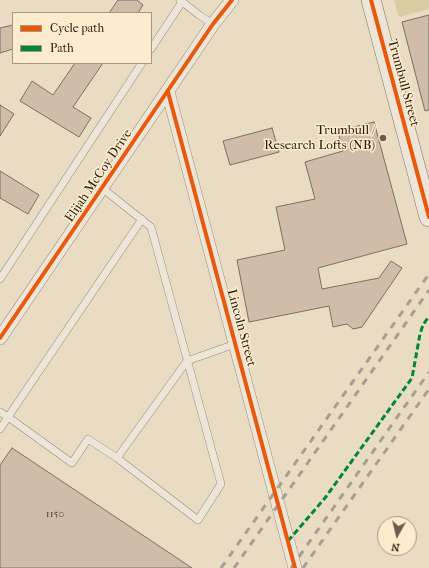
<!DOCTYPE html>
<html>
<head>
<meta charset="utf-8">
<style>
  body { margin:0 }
  #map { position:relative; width:429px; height:568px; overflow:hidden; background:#eadcc2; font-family:"IM FELL French Canon",serif }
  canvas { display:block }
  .legend { position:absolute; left:12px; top:12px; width:140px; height:52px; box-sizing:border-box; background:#fceccd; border:1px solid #a59780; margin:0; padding:5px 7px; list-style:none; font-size:12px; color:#23180d }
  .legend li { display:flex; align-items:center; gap:8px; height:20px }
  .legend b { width:20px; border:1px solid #a59780 }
  .north { position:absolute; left:377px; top:516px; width:40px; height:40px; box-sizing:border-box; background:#fceccd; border:1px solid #a59780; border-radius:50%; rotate:188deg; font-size:11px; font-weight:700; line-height:16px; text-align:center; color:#23180d }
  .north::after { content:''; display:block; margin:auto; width:14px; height:18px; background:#695d4c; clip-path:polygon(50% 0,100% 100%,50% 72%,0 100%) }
</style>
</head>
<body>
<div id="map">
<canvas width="429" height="568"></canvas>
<ul class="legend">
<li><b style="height:5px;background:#e8590c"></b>Cycle path</li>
<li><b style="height:5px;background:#00873e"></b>Path</li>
</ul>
<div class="north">N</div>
</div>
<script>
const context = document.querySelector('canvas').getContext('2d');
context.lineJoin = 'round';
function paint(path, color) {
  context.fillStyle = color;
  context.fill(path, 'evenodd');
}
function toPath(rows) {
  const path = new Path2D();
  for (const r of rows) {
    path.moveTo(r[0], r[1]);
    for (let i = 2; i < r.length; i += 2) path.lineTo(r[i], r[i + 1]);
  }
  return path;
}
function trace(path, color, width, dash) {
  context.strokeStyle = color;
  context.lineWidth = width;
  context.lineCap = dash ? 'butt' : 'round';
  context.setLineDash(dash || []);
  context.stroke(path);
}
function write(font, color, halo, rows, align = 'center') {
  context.font = font + ' "IM FELL French Canon",serif';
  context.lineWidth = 3;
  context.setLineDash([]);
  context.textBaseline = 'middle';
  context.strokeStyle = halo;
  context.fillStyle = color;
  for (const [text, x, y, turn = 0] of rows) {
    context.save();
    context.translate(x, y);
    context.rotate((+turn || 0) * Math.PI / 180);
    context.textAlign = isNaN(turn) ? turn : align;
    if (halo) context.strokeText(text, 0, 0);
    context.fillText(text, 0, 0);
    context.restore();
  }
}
paint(toPath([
  [394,0,429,0,429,9,399,17]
]), '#d6cda2');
const building = toPath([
  [118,0,137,0,143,5,138,13,109,13,118,0],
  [429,15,429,110,425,111,402,22,429,15],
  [13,25,13,49,0,53,0,28,13,25],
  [75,63,103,63,73,107,91,118,79,137,20,101,32,81,53,95,75,63],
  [0,105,14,114,0,136,0,105],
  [374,122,407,244,318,268,322,289,379,278,391,261,402,268,362,327,353,329,347,324,333,327,329,306,249,322,237,260,285,250,276,207,315,199,305,162,343,151,338,131,374,122],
  [272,128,279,152,230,165,223,141,272,128],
  [0,171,39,195,28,214,0,198,0,171],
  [12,448,192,568,0,568,0,465,12,448]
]);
paint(building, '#d0bda9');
trace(building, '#797062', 1);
const lane = toPath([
  [180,0,199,15,213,24],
  [151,49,182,2],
  [102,188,151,227,221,484,198,520,117,458],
  [142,219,8,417,72,463,88,439,117,458,187,361,235,344],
  [0,279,142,63],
  [0,412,8,417,0,429]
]);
const street = toPath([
  [168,92,295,568],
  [0,338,213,24,232,0]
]);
const secondary = toPath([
  [371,0,429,217]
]);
trace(lane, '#948b7b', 8);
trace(street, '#948b7b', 14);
trace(secondary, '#797062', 20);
trace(lane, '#ede5d8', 7);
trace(street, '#ede5d8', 13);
trace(secondary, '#ede5d8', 19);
trace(toPath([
  [221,568,429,274],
  [234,568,429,290],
  [291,568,429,372],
  [303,568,429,389]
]), '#a59f94', 3, [7, 7]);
trace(toPath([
  [288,541,325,498,412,378,420,334,423,325,429,316]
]), '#00873e', 3, [6, 3]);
trace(toPath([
  [371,0,429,217],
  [168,92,295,568],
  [0,338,213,24,232,0]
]), '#e8590c', 4);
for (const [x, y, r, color] of [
  [383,138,4,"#695d4c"]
]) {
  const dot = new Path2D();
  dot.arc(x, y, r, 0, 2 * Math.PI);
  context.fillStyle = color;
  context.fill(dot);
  trace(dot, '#fceccd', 1.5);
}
write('11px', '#4e4134', null, [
  ["1150",55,514]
]);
write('13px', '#23180d', '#fceccd', [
  ["Trumbull Street",403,83,75],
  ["Elijah McCoy Drive",99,176,-56],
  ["Lincoln Street",241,328,75]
]);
write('13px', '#23180d', '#fceccd', [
  ["Trumbull /",375,131],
  ["Research Lofts (NB)",375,146]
], 'right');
</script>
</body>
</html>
